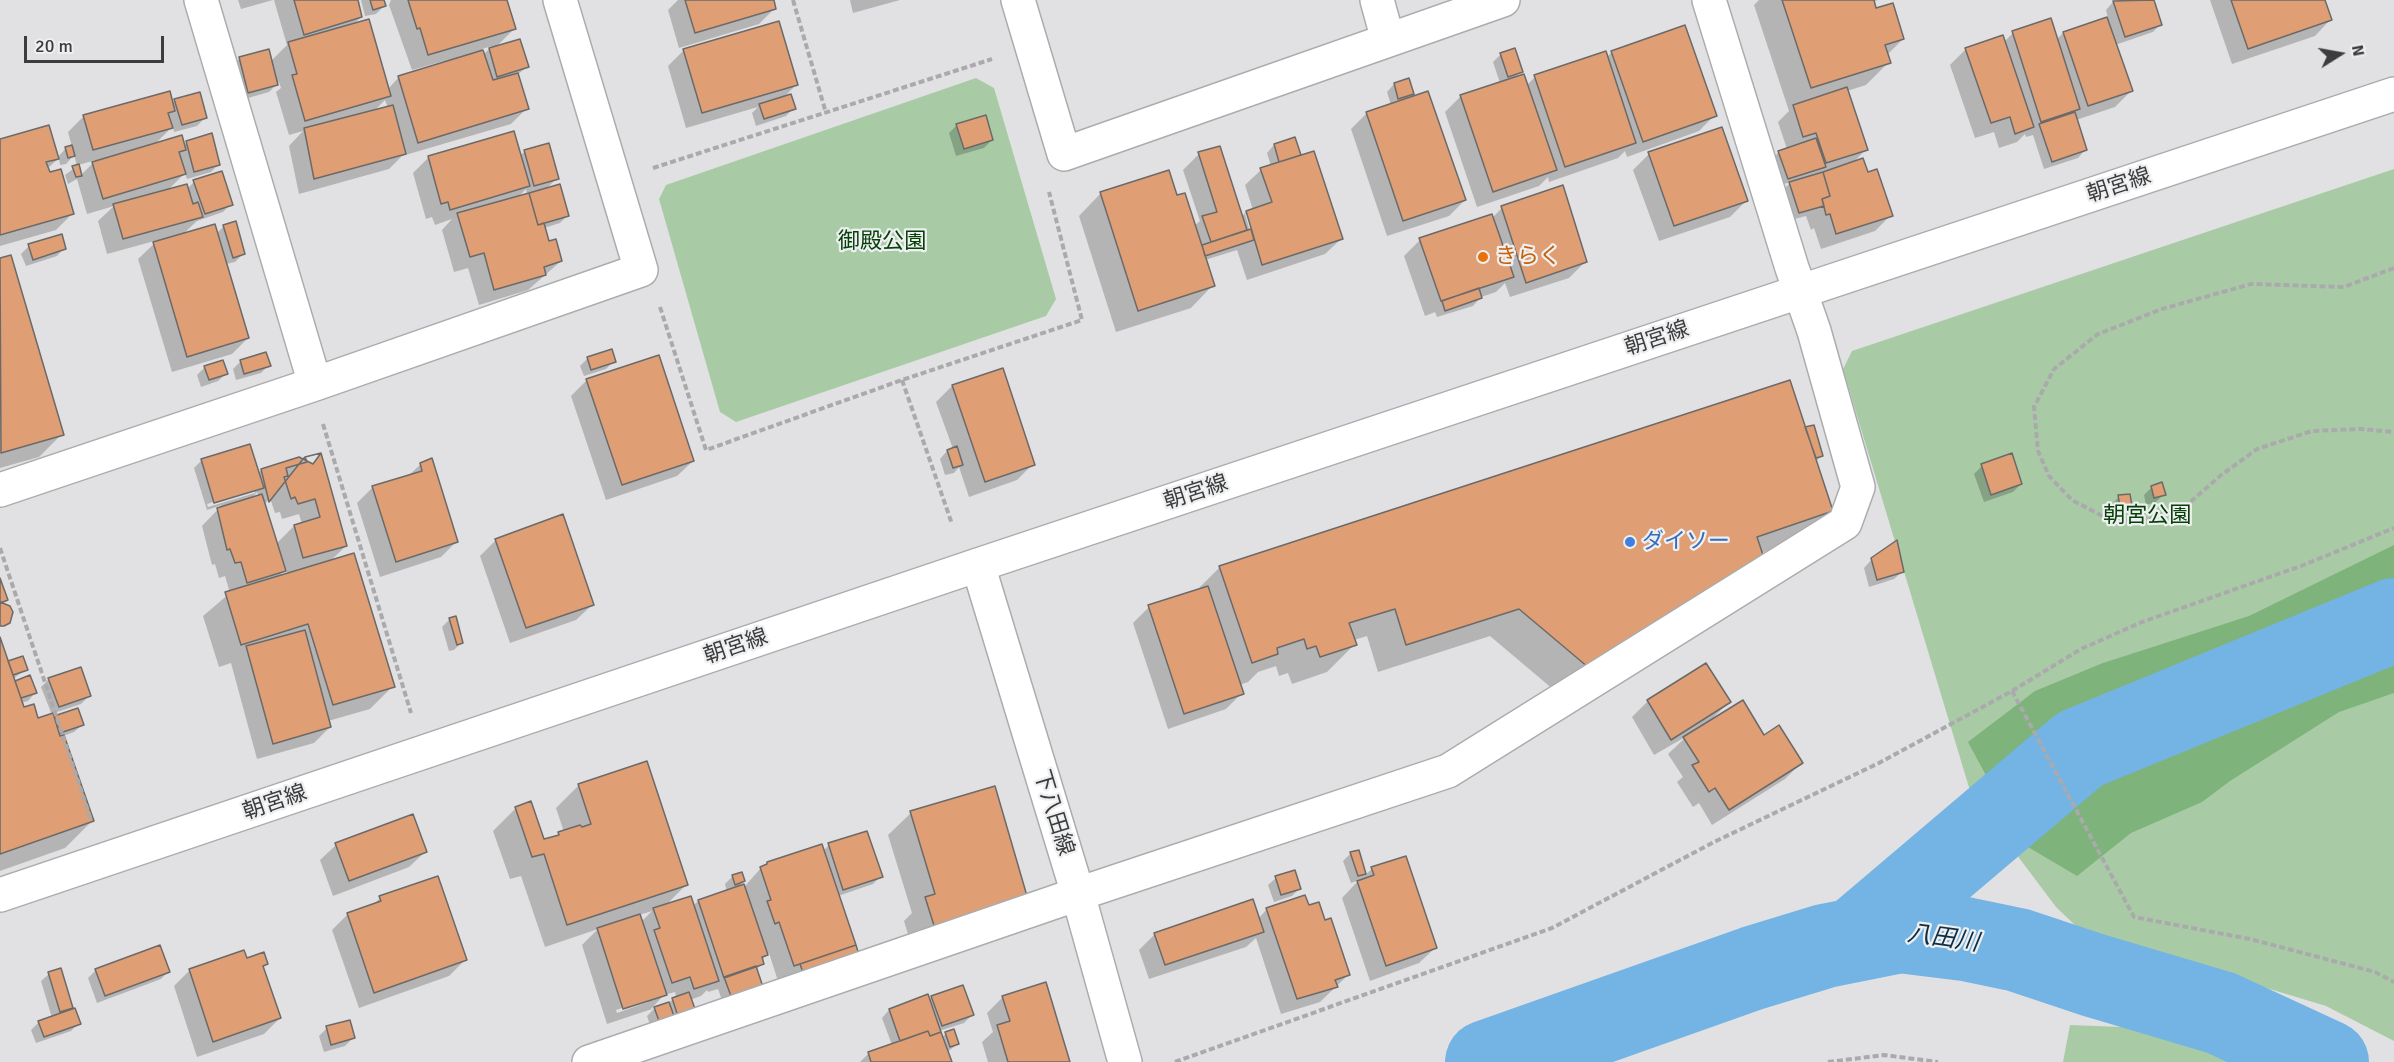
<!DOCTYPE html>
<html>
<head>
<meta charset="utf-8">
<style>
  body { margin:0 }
  #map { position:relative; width:2394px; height:1062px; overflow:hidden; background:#e1e1e3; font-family:Signika,sans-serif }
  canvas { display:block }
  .north { position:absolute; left:2310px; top:24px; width:60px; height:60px; -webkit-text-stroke:4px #eeeff0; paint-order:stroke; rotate:79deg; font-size:16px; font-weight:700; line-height:24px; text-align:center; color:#3c3c3d }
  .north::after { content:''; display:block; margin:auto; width:21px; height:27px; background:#3c3c3d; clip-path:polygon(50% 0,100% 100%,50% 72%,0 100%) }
  .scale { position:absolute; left:24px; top:36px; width:140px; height:27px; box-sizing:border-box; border:3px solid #3c3c3d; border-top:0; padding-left:8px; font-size:18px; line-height:21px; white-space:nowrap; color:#3c3c3d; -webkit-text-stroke:4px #eeeff0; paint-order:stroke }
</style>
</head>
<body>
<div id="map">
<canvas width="2394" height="1062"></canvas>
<div class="north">N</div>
<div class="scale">20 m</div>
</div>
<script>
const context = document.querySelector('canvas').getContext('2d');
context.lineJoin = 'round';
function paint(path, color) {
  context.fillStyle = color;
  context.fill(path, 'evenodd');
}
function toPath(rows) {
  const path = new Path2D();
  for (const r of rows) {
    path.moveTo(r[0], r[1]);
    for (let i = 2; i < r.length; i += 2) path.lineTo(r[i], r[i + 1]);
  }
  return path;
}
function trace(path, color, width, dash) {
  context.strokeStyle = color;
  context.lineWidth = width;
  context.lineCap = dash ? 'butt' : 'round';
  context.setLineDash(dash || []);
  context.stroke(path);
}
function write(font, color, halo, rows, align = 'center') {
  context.font = font + ' Signika,"Noto Sans JP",sans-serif';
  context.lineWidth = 4.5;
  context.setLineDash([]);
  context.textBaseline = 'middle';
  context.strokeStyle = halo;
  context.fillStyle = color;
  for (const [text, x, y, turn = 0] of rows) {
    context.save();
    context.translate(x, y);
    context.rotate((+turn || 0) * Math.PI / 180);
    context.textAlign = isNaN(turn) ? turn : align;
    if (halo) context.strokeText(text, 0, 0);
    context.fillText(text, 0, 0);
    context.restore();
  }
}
paint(toPath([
  [976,78,994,88,1056,299,1046,316,736,422,720,412,659,199,666,185],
  [2394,169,2394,1041,2326,1006,2240,980,2101,950,2056,907,1971,794,1843,369,1852,351],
  [2070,1025,2149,1028,2255,1057,2268,1062,2063,1062]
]), '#a8cba5');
paint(toPath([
  [2394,545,2394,693,2339,712,2230,781,2202,802,2131,833,2077,876,2023,844,1968,742,2035,691,2103,663,2249,616]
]), '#7eb37b');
paint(toPath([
  [238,0,273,0,241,9],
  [274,0,356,0,361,17,352,26,388,89,399,77,445,63,444,61,412,70,389,5,391,0,506,0,514,29,495,48,527,67,517,75,527,108,511,124,402,156,389,169,299,194,289,146,303,131,289,135,276,92,281,88,279,82,269,92,241,100,232,66,240,58,271,61,287,45],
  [492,46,483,55,482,49],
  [385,100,388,108,374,111],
  [361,0,382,0,384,6,376,14,365,16],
  [678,0,772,0,775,8,759,24,679,48,668,10],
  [850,0,900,0,853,13],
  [1759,0,1878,0,1873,2,1875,10,1903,39,1887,55,1889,62,1866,85,1847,91,1866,149,1853,163,1867,174,1891,215,1875,231,1821,249,1814,228,1811,230,1806,216,1791,220,1782,191,1791,182,1780,185,1771,160,1779,152,1787,149,1778,122,1789,111,1754,5],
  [2119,0,2152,0,2161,24,2153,32,2115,45,2131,91,2115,107,2076,120,2085,150,2078,158,2044,169,2033,135,2026,137,2025,134,2017,142,1999,148,1994,132,1975,138,1950,65,1966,49,2004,42,2013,33,2056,40,2063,33,2108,18,2106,10,2113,2],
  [2210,0,2324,0,2330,20,2315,36,2232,64],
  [684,50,796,85,783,98,794,108,786,116,756,126,752,113,758,107,686,128,668,66],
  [1612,52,1715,115,1699,131,1627,157,1625,151,1618,158,1549,182,1548,177,1539,186,1477,207,1445,112,1461,96,1500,83,1493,62,1501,54,1521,71,1514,78,1526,86,1535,77,1606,58],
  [1394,84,1412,93,1405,100,1465,200,1449,216,1387,236,1351,129,1367,113,1391,105,1387,92],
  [175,100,205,118,197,126,174,132,173,126,154,145,183,146,187,142,219,164,211,172,187,179,185,173,167,191,187,189,194,182,231,204,223,212,197,221,182,235,217,233,224,226,243,254,235,262,226,264,248,338,232,354,172,372,138,259,158,240,107,254,98,221,114,206,87,214,77,179,68,184,65,175,77,166,74,155,66,164,60,165,59,158,47,169,72,214,56,230,0,246,0,141,57,158,66,148,72,147,68,132,84,116,172,104],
  [96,160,80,176,78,165],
  [957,125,992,140,984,148,956,156,949,133],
  [1294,139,1300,157,1341,239,1325,254,1247,280,1237,250,1205,260,1213,285,1191,308,1116,332,1079,216,1101,193,1176,197,1194,226,1200,221,1183,170,1199,154,1241,217,1246,212,1253,210,1245,185,1261,170,1271,166,1267,153,1274,145],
  [1248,213,1253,231,1250,231,1245,214],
  [525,151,557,178,546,189,568,215,560,223,544,228,548,243,561,261,528,290,479,305,468,268,454,272,442,230,452,219,435,225,432,217,426,219,413,173,429,157,520,156],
  [526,189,527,195,517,198],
  [1649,154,1746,201,1730,217,1659,241,1633,170],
  [1562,187,1585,262,1569,278,1510,297,1505,283,1496,292,1481,297,1473,306,1437,317,1435,312,1425,316,1404,256,1420,240,1492,218,1502,208],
  [29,246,64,248,57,256,26,266,21,254],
  [10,257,62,434,39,457,0,468,0,260],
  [588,358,614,361,606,369,584,376,580,366],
  [241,361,269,365,261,373,236,380,233,369],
  [205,367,226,374,218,381,201,387,197,375],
  [1002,370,1033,464,1017,480,969,497,959,467,954,473,945,475,940,459,947,451,953,449,936,402,952,386],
  [587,380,693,461,677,476,606,500,571,396],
  [1804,429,1822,456,1815,462,1832,510,1803,538,1761,553,1567,701,1490,636,1378,672,1367,636,1354,640,1355,644,1327,672,1292,684,1288,673,1279,676,1276,666,1258,672,1248,682,1239,685,1242,693,1226,709,1168,729,1133,623,1149,607,1195,592,1220,567],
  [2011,455,2021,484,2013,492,1984,502,1974,474,1982,466],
  [306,458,346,546,329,562,393,686,370,709,328,721,330,727,314,743,257,759,231,663,219,667,203,616,230,593,225,576,219,578,215,564,212,565,202,526,222,505,207,510,194,468,202,460,258,474,261,470,299,459,303,461],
  [255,489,255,493,208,507,207,504],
  [257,492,259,497,250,500],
  [270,498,275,513,280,512,282,519,299,514,302,524,294,526,276,544,264,505],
  [286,569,288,575,277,578],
  [421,464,456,542,441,557,380,577,357,503,373,487,408,476],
  [2152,487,2164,494,2156,502,2146,505,2144,495],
  [2119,497,2130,505,2122,513,2113,514,2111,505],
  [496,540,592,605,576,620,510,643,480,556],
  [1872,559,1902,572,1894,579,1869,587,1864,568],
  [450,619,462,642,454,650,449,651,442,627],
  [0,643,7,663,26,669,13,679,14,683,35,693,28,701,21,703,23,709,37,720,52,715,41,687,49,679,89,696,81,704,51,714,53,719,55,717,82,725,74,732,63,736,93,820,65,848,0,871],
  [1705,665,1729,702,1710,721,1763,737,1801,763,1785,779,1712,825,1699,803,1693,807,1677,782,1683,777,1668,754,1687,736,1654,755,1632,717,1647,702],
  [579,785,686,885,665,906,693,906,698,901,727,892,725,884,733,876,744,881,736,889,745,886,761,868,823,851,829,845,881,876,873,884,838,896,862,968,778,981,769,953,761,961,762,964,755,970,728,1017,718,989,708,992,707,990,701,996,690,1000,656,1042,647,1016,655,1008,607,1024,582,945,598,929,545,947,521,876,510,879,493,831,516,808,543,841,554,838,564,832,556,808],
  [652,911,641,922,639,915],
  [675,992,676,997,667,1004,650,1010,664,995],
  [648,999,648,1002,617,1013,616,1010],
  [911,813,996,930,916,960,904,921,912,913,888,835],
  [336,845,425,852,409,867,333,896,320,860],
  [1358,852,1365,875,1372,869,1405,857,1435,948,1419,963,1370,981,1342,898,1359,880,1351,883,1343,861,1351,853],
  [1276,878,1300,888,1292,896,1274,902,1268,885],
  [380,898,465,960,449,976,359,1008,332,930,348,914,372,906],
  [1308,907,1324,922,1348,975,1320,1002,1281,1014,1256,938,1246,947,1149,979,1139,950,1155,934,1258,919,1267,909],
  [246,960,267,964,262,968,280,1018,264,1034,197,1057,174,986,190,970],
  [96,970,169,971,161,979,97,1003,88,978],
  [49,974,71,1007,66,1013,79,1023,71,1031,36,1043,31,1030,39,1022,52,1018,41,981],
  [932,997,972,1015,964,1023,939,1031,942,1038,946,1033,958,1044,947,1052,950,1062,860,1062,869,1053,892,1045,882,1018,889,1010,928,1001],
  [1003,997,1068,1062,988,1062,982,1042,993,1032,987,1013],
  [327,1028,353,1038,345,1046,324,1052,319,1036]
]), '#0003');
trace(toPath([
  [1855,940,2080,749,2394,620],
  [1487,1062,1753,968,1825,946,1900,931,1965,939,2018,950,2093,975,2221,1013,2327,1062]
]), '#74b4e4', 84);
const building = toPath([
  [294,0,358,0,362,17,304,35,294,0],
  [370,0,384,0,386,6,373,10,370,0],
  [408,0,507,0,516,29,428,55,420,28,417,29,408,0],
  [685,0,774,0,776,9,695,33,685,0],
  [1782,0,1874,0,1876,8,1893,3,1904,39,1885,45,1891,63,1811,88,1782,0],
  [2154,0,2162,25,2125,37,2113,1,2154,0],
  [2231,0,2325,0,2332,20,2248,49,2231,0],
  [2107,17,2133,91,2088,106,2063,32,2107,17],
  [2051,18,2080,109,2041,122,2012,31,2051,18],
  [369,19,391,96,305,121,292,75,297,74,288,42,369,19],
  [779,21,798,85,702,113,683,49,779,21],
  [1685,25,1717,116,1643,142,1611,51,1685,25],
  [2003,35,2034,127,2015,134,2010,117,1991,123,1965,48,2003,35],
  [520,39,529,67,497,77,489,48,520,39],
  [1515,48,1523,72,1508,77,1500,53,1515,48],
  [269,49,278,85,248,93,239,57,269,49],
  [483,50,493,80,518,73,529,109,418,143,398,76,483,50],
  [1606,51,1636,143,1565,167,1534,75,1606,51],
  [1524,74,1557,170,1493,192,1460,95,1524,74],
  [1409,78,1414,94,1398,99,1394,83,1409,78],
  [1847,87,1868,150,1826,163,1816,133,1803,137,1793,105,1847,87],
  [170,91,175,111,168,113,173,128,93,150,83,115,170,91],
  [1428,91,1466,200,1403,221,1366,112,1428,91],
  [200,92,207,118,182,125,174,99,200,92],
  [791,94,796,109,764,119,759,104,791,94],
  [393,105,406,154,314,179,304,128,393,105],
  [2075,112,2087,150,2052,162,2039,124,2075,112],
  [986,115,993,140,964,149,956,124,986,115],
  [49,125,59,159,46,162,50,172,61,169,74,214,0,235,0,139,49,125],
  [1722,127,1748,201,1674,226,1648,152,1722,127],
  [514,131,530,186,450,210,448,202,441,204,428,156,514,131],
  [212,133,220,165,194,172,186,141,212,133],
  [182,135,186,150,179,152,186,174,103,199,92,162,182,135],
  [1295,137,1301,155,1279,162,1274,144,1295,137],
  [1816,138,1826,167,1788,179,1778,151,1816,138],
  [549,143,559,179,534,186,524,150,549,143],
  [72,145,75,156,68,158,65,147,72,145],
  [1220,146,1247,230,1211,242,1202,216,1217,212,1198,152,1220,146],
  [1314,151,1343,239,1262,265,1246,211,1272,202,1260,168,1314,151],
  [1863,158,1868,172,1877,169,1893,216,1836,234,1830,214,1826,215,1822,199,1830,196,1823,172,1863,158],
  [79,164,82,176,76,177,72,166,79,164],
  [1169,170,1177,195,1185,193,1215,286,1138,311,1100,192,1169,170],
  [222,171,233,205,205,214,193,180,222,171],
  [1823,172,1830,196,1822,199,1824,206,1799,213,1789,182,1823,172],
  [187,184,193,204,198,202,203,217,123,239,113,204,187,184],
  [560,184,569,216,538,225,529,193,560,184],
  [1563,185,1587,262,1526,283,1501,206,1563,185],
  [529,193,538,225,544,223,549,241,556,239,562,261,544,267,546,275,494,290,484,253,470,257,457,213,529,193],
  [1492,214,1514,277,1441,301,1419,238,1492,214],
  [236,221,245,254,233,258,223,225,236,221],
  [215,224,249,338,187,357,153,242,215,224],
  [1251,229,1254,240,1205,256,1202,245,1251,229],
  [62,234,66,249,33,260,28,244,62,234],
  [11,255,64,435,1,453,0,258,11,255],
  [1479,288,1482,298,1445,311,1442,301,1479,288],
  [612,349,616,362,591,370,587,357,612,349],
  [266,352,271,366,244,374,240,360,266,352],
  [659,355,694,461,622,485,586,379,659,355],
  [223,360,228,374,209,380,204,366,223,360],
  [1003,368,1035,465,985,482,952,385,1003,368],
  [1790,380,1833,511,1757,537,1767,567,1595,673,1519,609,1406,645,1395,609,1349,623,1357,645,1320,657,1316,646,1307,649,1304,639,1277,648,1278,654,1252,663,1219,566,1790,380],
  [1814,425,1823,456,1816,458,1805,427,1814,425],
  [250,444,264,488,214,503,201,459,250,444],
  [957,446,963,465,953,468,947,450,957,446],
  [321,453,347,546,303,558,294,525,320,517,315,499,298,504,295,497,291,499,284,477,288,476,286,468,307,462,305,457,321,453],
  [321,453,313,464,303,459,305,457,321,453],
  [2012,453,2022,484,1991,495,1981,464,2012,453],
  [299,457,303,459,269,502,261,469,299,457],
  [432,458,458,542,396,562,372,486,422,471,420,463,432,458],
  [2162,482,2166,495,2154,498,2151,486,2162,482],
  [262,494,286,571,247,583,241,562,235,563,230,549,227,550,217,508,262,494],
  [2130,494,2132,506,2120,507,2118,495,2130,494],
  [563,514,594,605,526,628,495,539,563,514],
  [1897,540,1904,572,1877,580,1871,558,1897,540],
  [354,553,395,687,333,705,308,624,241,645,225,592,354,553],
  [0,578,8,600,3,602,0,602,0,578],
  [1208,586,1244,694,1184,714,1148,605,1208,586],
  [0,602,10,606,13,612,10,623,4,626,0,626,0,602],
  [456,616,463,643,457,645,449,618,456,616],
  [305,630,331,727,273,744,246,646,305,630],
  [0,637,24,707,34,704,38,718,53,713,60,736,64,735,94,821,0,854,0,637],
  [23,656,28,670,13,675,8,661,23,656],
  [1706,663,1731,702,1671,740,1647,700,1706,663],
  [81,667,91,696,59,707,48,678,81,667],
  [30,675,37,693,21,698,15,681,30,675],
  [1743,700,1764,735,1779,725,1803,763,1729,810,1715,788,1709,792,1692,765,1699,762,1683,737,1743,700],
  [78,708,84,725,60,733,54,716,78,708],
  [647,761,688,885,567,925,544,854,532,857,515,807,531,801,544,839,559,835,558,832,580,825,582,827,591,824,578,784,647,761],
  [995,786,1027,896,938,938,925,897,935,894,910,811,995,786],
  [413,814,427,852,349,881,335,843,413,814],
  [867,831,883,877,843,890,828,843,867,831],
  [822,844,856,945,794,966,779,922,775,924,767,901,771,900,760,867,767,864,767,862,822,844],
  [1359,850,1366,874,1358,876,1350,852,1359,850],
  [1406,856,1437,948,1386,966,1357,881,1374,875,1371,867,1406,856],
  [1295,870,1301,889,1281,895,1275,876,1295,870],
  [742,872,745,881,735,885,732,875,742,872],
  [438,876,467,960,374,993,347,913,381,901,379,896,438,876],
  [744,884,768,955,762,957,764,964,724,978,698,900,744,884],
  [1305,895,1309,905,1319,902,1325,920,1331,918,1350,975,1335,980,1338,987,1297,999,1266,908,1305,895],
  [691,896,719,981,694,989,690,977,672,983,654,930,660,928,653,908,691,896],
  [1253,899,1264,932,1165,965,1154,933,1253,899],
  [640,914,667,995,623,1009,597,928,640,914],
  [160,945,170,972,105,996,95,969,160,945],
  [856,945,863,968,808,987,800,964,856,945],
  [244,950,247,958,264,952,268,964,263,966,281,1018,213,1042,189,969,244,950],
  [756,966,767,999,736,1010,724,977,756,966],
  [61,968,73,1008,60,1012,48,972,61,968],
  [1046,982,1070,1062,1008,1062,997,1025,1010,1021,1002,996,1046,982],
  [963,985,974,1015,942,1026,931,996,963,985],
  [689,992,700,1023,682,1029,672,998,689,992],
  [928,994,941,1032,930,1036,928,1031,900,1041,889,1009,928,994],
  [669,1002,679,1030,664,1035,654,1007,669,1002],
  [75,1008,81,1024,44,1037,38,1021,75,1008],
  [350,1020,355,1038,331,1045,326,1026,350,1020],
  [954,1029,959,1044,950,1047,945,1032,954,1029],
  [928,1031,930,1036,941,1032,952,1062,871,1062,868,1052,928,1031]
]);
paint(building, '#e09e75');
trace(building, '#6b6a69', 1.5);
const minor = toPath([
  [201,0,315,384],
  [1018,0,1064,154,1503,0],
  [1377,0,1388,40],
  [0,490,315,384,641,270,560,0],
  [978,565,1078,894,1125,1062],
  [0,895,978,565,2394,94],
  [589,1062,1078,894,1448,771,1845,523,1858,487,1814,331,1792,268,1709,0]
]);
trace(minor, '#abacad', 36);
trace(toPath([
  [793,0,826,113],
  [653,168,992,59],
  [2394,268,2344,287,2251,284,2162,309,2098,334,2054,369,2034,407,2038,451,2049,476,2072,500,2110,520,2149,519,2187,505,2220,476,2257,449,2312,431,2361,429,2394,432],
  [660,307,706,450,902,380,1082,320,1049,192],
  [902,380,952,524],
  [323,424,411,713],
  [0,548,91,820],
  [2012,691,2134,917,2250,939,2375,972,2394,982],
  [1175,1062,1552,928,1714,842,1879,763,2012,691,2081,649,2142,622,2301,566,2394,528],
  [1828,1062,1884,1055,1938,1062]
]), '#aaaaac', 4, [6, 3]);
trace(minor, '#fff', 33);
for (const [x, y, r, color] of [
  [1483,257,6,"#e8710a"],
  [1630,542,6,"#3f7fe0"]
]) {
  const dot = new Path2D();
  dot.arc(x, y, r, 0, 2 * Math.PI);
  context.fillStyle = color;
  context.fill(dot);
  trace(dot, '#eeeff0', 2);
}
write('22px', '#3c3c3d', '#eeeff0', [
  ["朝宮線",2119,186,-18],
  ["朝宮線",1657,339,-18],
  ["朝宮線",1196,493,-18],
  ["朝宮線",736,647,-19],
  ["朝宮線",275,803,-19],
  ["下八田線",1053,813,73]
]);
write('22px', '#074008', '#eeeff0', [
  ["御殿公園",882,242],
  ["朝宮公園",2147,516]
]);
write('22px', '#c56008', '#eeeff0', [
  ["きらく",1495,257]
], 'left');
write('22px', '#366cbe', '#eeeff0', [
  ["ダイソー",1642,542]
], 'left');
write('italic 24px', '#112d42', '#eeeff0', [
  ["八田川",1943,939,8]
]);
</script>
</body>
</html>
